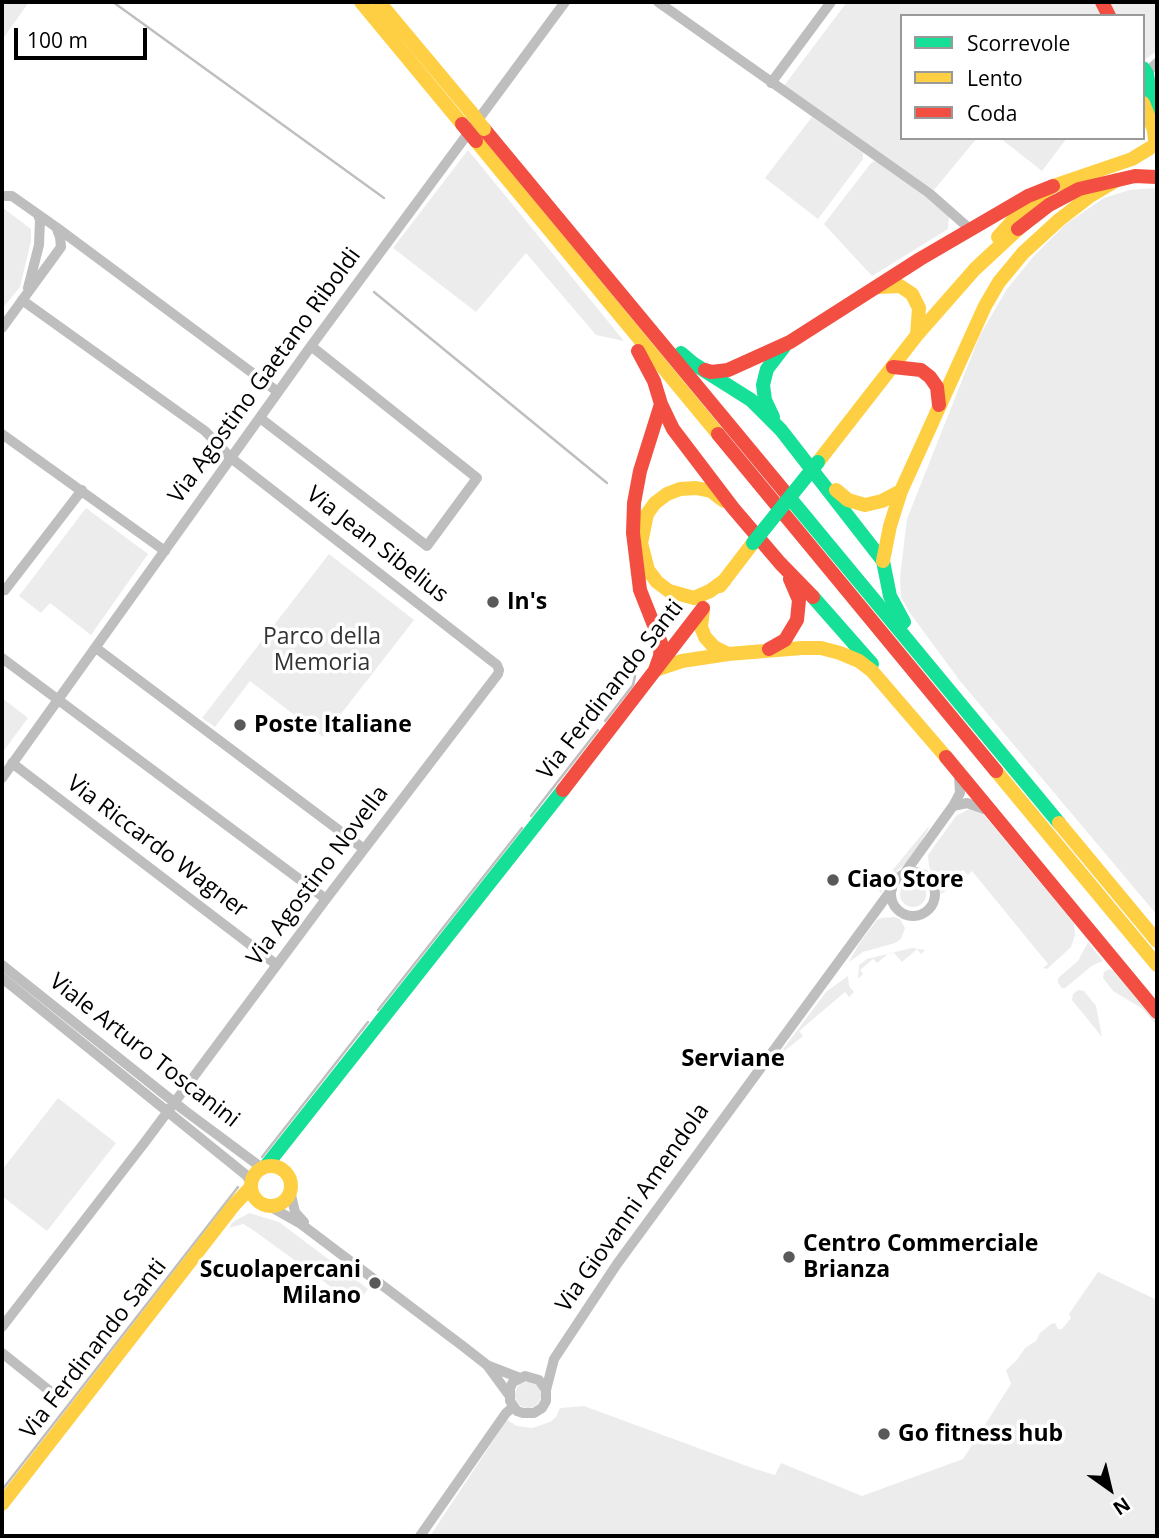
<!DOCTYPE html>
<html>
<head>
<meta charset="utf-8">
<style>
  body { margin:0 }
  #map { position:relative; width:1159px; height:1538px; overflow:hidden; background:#fff; font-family:"Open Sans",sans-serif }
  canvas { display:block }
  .frame { position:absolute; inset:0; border:4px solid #000; pointer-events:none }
  .legend { position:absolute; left:900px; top:14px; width:245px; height:126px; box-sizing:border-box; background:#fff; border:2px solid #999; margin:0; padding:9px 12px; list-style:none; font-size:21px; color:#000 }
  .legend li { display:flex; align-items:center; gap:14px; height:35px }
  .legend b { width:35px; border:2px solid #999 }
  .north { position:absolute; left:1075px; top:1454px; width:70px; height:70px; -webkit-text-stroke:5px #fff; paint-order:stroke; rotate:146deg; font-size:19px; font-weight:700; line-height:28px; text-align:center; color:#000 }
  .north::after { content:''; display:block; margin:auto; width:24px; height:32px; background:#000; clip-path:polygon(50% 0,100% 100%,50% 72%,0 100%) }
  .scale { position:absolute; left:14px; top:28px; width:133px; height:32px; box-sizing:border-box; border:4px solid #000; border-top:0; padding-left:9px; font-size:21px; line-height:24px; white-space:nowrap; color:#000; -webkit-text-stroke:5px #fff; paint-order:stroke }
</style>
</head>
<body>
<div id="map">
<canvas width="1159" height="1538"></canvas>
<div class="frame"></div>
<ul class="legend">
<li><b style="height:9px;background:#16e098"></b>Scorrevole</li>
<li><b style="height:9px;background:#ffcf43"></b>Lento</li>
<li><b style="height:9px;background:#f24e42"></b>Coda</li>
</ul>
<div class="north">N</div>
<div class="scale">100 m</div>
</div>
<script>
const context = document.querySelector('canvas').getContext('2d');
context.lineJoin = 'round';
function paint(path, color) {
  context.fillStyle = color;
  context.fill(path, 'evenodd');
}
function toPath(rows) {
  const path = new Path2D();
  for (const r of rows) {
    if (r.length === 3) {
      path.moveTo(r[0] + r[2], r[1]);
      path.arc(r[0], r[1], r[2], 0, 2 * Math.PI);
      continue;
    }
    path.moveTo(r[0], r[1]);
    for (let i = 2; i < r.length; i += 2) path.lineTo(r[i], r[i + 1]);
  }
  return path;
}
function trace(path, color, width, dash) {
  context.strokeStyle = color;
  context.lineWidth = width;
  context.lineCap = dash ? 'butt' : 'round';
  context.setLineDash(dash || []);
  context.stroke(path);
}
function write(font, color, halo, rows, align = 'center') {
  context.font = font + ' "Open Sans",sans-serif';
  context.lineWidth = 7;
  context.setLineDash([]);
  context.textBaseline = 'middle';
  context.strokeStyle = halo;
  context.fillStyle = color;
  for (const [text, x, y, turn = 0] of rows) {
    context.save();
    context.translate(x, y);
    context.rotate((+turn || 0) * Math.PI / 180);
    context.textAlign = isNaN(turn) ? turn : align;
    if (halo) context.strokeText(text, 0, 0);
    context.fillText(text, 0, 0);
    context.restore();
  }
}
paint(toPath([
  [2,2,29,2,2,40],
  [847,2,1157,2,1157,51,1143,61,1143,16,902,16,902,138,977,138,934,190,783,87],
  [812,117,863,153,863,159,818,219,765,178],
  [1000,138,1067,138,1042,171],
  [468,150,624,341,596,335,526,253,476,312,393,248],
  [875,161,924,195,949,216,948,229,872,276,824,224,871,163],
  [1156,188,1157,189,1157,915,960,681,910,613,901,597,900,577,907,519,980,335,1007,289,1033,257,1066,224,1104,198,1129,190],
  [3,208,31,229,31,241,20,287,2,309],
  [86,508,148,554,91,635,50,603,41,613,19,596],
  [329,554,414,620,323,737,250,681,215,727,202,718],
  [2,698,28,718,2,753],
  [969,809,983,814,1074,923,1075,935,1071,947,1047,969,1043,968,1048,964,972,871,968,875,963,870,943,886,946,891,941,894,938,882,929,867,928,855,956,816],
  [928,827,929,828,911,860,898,870,881,893,877,889],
  [913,894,13],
  [894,917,900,919,905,928,901,939,895,943,863,952,849,962,859,944,877,920,881,918],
  [1088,942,1103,961,1093,965,1065,988,1062,988,1058,983,1058,978,1078,961],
  [912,948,925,950,921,954,917,949,902,962,894,953,888,954,877,963,873,959,860,970,863,974,858,979,859,965,867,959],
  [1109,969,1115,971,1157,1022,1157,1026,1143,1009,1113,991,1103,978,1104,972],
  [848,976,849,986,854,992,849,997,845,992,799,1031,803,1036,783,1052,784,1048,826,992],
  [1078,990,1084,991,1096,1006,1102,1037,1072,1000,1073,994],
  [58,1098,116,1143,47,1231,2,1196,2,1170],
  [249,1213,279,1222,368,1289,356,1305,253,1230,243,1224,229,1228,233,1222],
  [1098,1272,1157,1300,1157,1536,430,1536,507,1420,517,1426,532,1428,550,1422,556,1417,560,1408,584,1406,755,1469,775,1475,781,1463,862,1496,963,1459,1011,1384,1006,1370,1017,1360,1025,1348,1036,1341,1040,1333,1051,1324,1055,1323,1058,1329,1062,1329,1071,1318,1069,1314],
  [528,1395,13]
]), '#ececec');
trace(toPath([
  [113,2,384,198],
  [374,292,607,483],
  [605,721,633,685,635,676],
  [531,816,598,730],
  [378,1010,522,828],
  [262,1157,368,1022],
  [2,1490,238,1187]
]), '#bfbfbf', 2.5);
trace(toPath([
  [658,2,929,193,971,230],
  [1143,76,1157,63],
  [771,83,831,2],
  [56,227,278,392],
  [28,288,39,245,40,220,38,215],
  [2,328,61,247,60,237,56,227,12,196,5,196],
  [260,418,427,546,477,478,311,346],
  [2,434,165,551],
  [2,588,5,590,82,490],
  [96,648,364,849],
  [2,658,326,899],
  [12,763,277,965],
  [2,778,311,346,565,2],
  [953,806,967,803,984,809],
  [913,894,22],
  [904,874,953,806,960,793,959,775],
  [2,965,184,1110,262,1168],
  [2,978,246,1175,251,1182],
  [290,1191,295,1212,304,1222],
  [269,1206,301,1224,464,1347,487,1365,509,1395],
  [2,1327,145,1142,326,899,498,674,499,670,497,665,231,458,205,431,22,300],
  [2,1353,56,1396],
  [489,1366,520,1378],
  [546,1390,539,1380,525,1376,513,1382,510,1388,510,1401,517,1411,523,1413,534,1413,542,1408,546,1401,546,1390,554,1359,617,1264,892,889],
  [420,1536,506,1413,513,1407]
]), '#bebebe', 10);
trace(toPath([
  [1143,68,1147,74,1151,100,1157,111],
  [681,353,694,364,751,400,781,430,883,561,890,596,904,622],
  [773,417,765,400,763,385,767,369,784,347],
  [789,497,1059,823],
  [813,597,872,664],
  [266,1166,563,790]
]), '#16e098', 14);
trace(toPath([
  [361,2,462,124],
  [379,2,471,112],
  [1143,103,1154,130,1155,141],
  [476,141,718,434],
  [998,237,1026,206,1053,186,1132,159,1150,148],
  [879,287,900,286,912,294,919,308,917,335],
  [818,462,917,335,975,269,1018,229],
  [836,490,848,500,865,505,882,501,901,491],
  [724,501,711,491,696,488,680,489,667,494,655,503,647,514,641,543,648,570,657,582,669,591,694,598,710,591,725,580],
  [883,561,890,526,901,491,985,306,999,282,1023,253,1059,220,1090,196,1117,180],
  [720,586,753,543],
  [703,609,701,627,705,637,714,647,728,654],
  [655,670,682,661,728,654,802,648,821,648,840,653,859,661,872,671,946,757],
  [996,771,1157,965],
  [1059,823,1157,941],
  [271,1186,20],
  [2,1504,234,1205,251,1187]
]), '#ffcf43', 14);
trace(toPath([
  [1102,2,1109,16],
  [484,129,789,497],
  [1018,229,1049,205,1079,189,1135,176,1156,177],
  [638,351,654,381,661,404,673,429,733,508,780,563,813,597],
  [893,367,921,370,930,377,937,387,939,405],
  [705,370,711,372,728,370,790,342,920,259,1028,196,1053,186],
  [718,434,996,771],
  [769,649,785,640,797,620,799,600,790,579],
  [655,670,660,656,661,643,640,590,633,533,634,503,640,471,661,404],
  [946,757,1157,1012],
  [563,790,703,608]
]), '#f24e42', 14);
trace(toPath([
  [753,543,818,462]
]), '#16e098', 14);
trace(toPath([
  [471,112,484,129]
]), '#ffcf43', 14);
trace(toPath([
  [462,124,476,141]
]), '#f24e42', 14);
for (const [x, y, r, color] of [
  [493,602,7,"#595959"],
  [240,725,7,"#595959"],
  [833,880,7,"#595959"],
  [789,1257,7,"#595959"],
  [375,1283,7,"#595959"],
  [884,1434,7,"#595959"]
]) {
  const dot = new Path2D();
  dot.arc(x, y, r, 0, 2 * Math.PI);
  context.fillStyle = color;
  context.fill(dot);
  trace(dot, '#fff', 2.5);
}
write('23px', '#000', '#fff', [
  ["Via Agostino Gaetano Riboldi",265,376,-54],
  ["Via Jean Sibelius",377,545,38],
  ["Via Ferdinando Santi",611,690,-52],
  ["Via Riccardo Wagner",157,847,37],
  ["Via Agostino Novella",318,876,-53],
  ["Viale Arturo Toscanini",144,1051,38],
  ["Via Giovanni Amendola",633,1208,-55],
  ["Via Ferdinando Santi",94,1349,-52]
]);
write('bold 23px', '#000', '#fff', [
  ["In's",507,602],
  ["Poste Italiane",254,725],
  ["Ciao Store",847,880],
  ["Centro Commerciale",803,1244],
  ["Brianza",803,1270],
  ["Scuolapercani",361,1270,"right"],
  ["Milano",361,1296,"right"],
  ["Go fitness hub",898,1434]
], 'left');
write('23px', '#333', '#fff', [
  ["Parco della",322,637],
  ["Memoria",322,663]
]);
write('bold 24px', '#000', '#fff', [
  ["Serviane",733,1059]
]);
</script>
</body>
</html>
